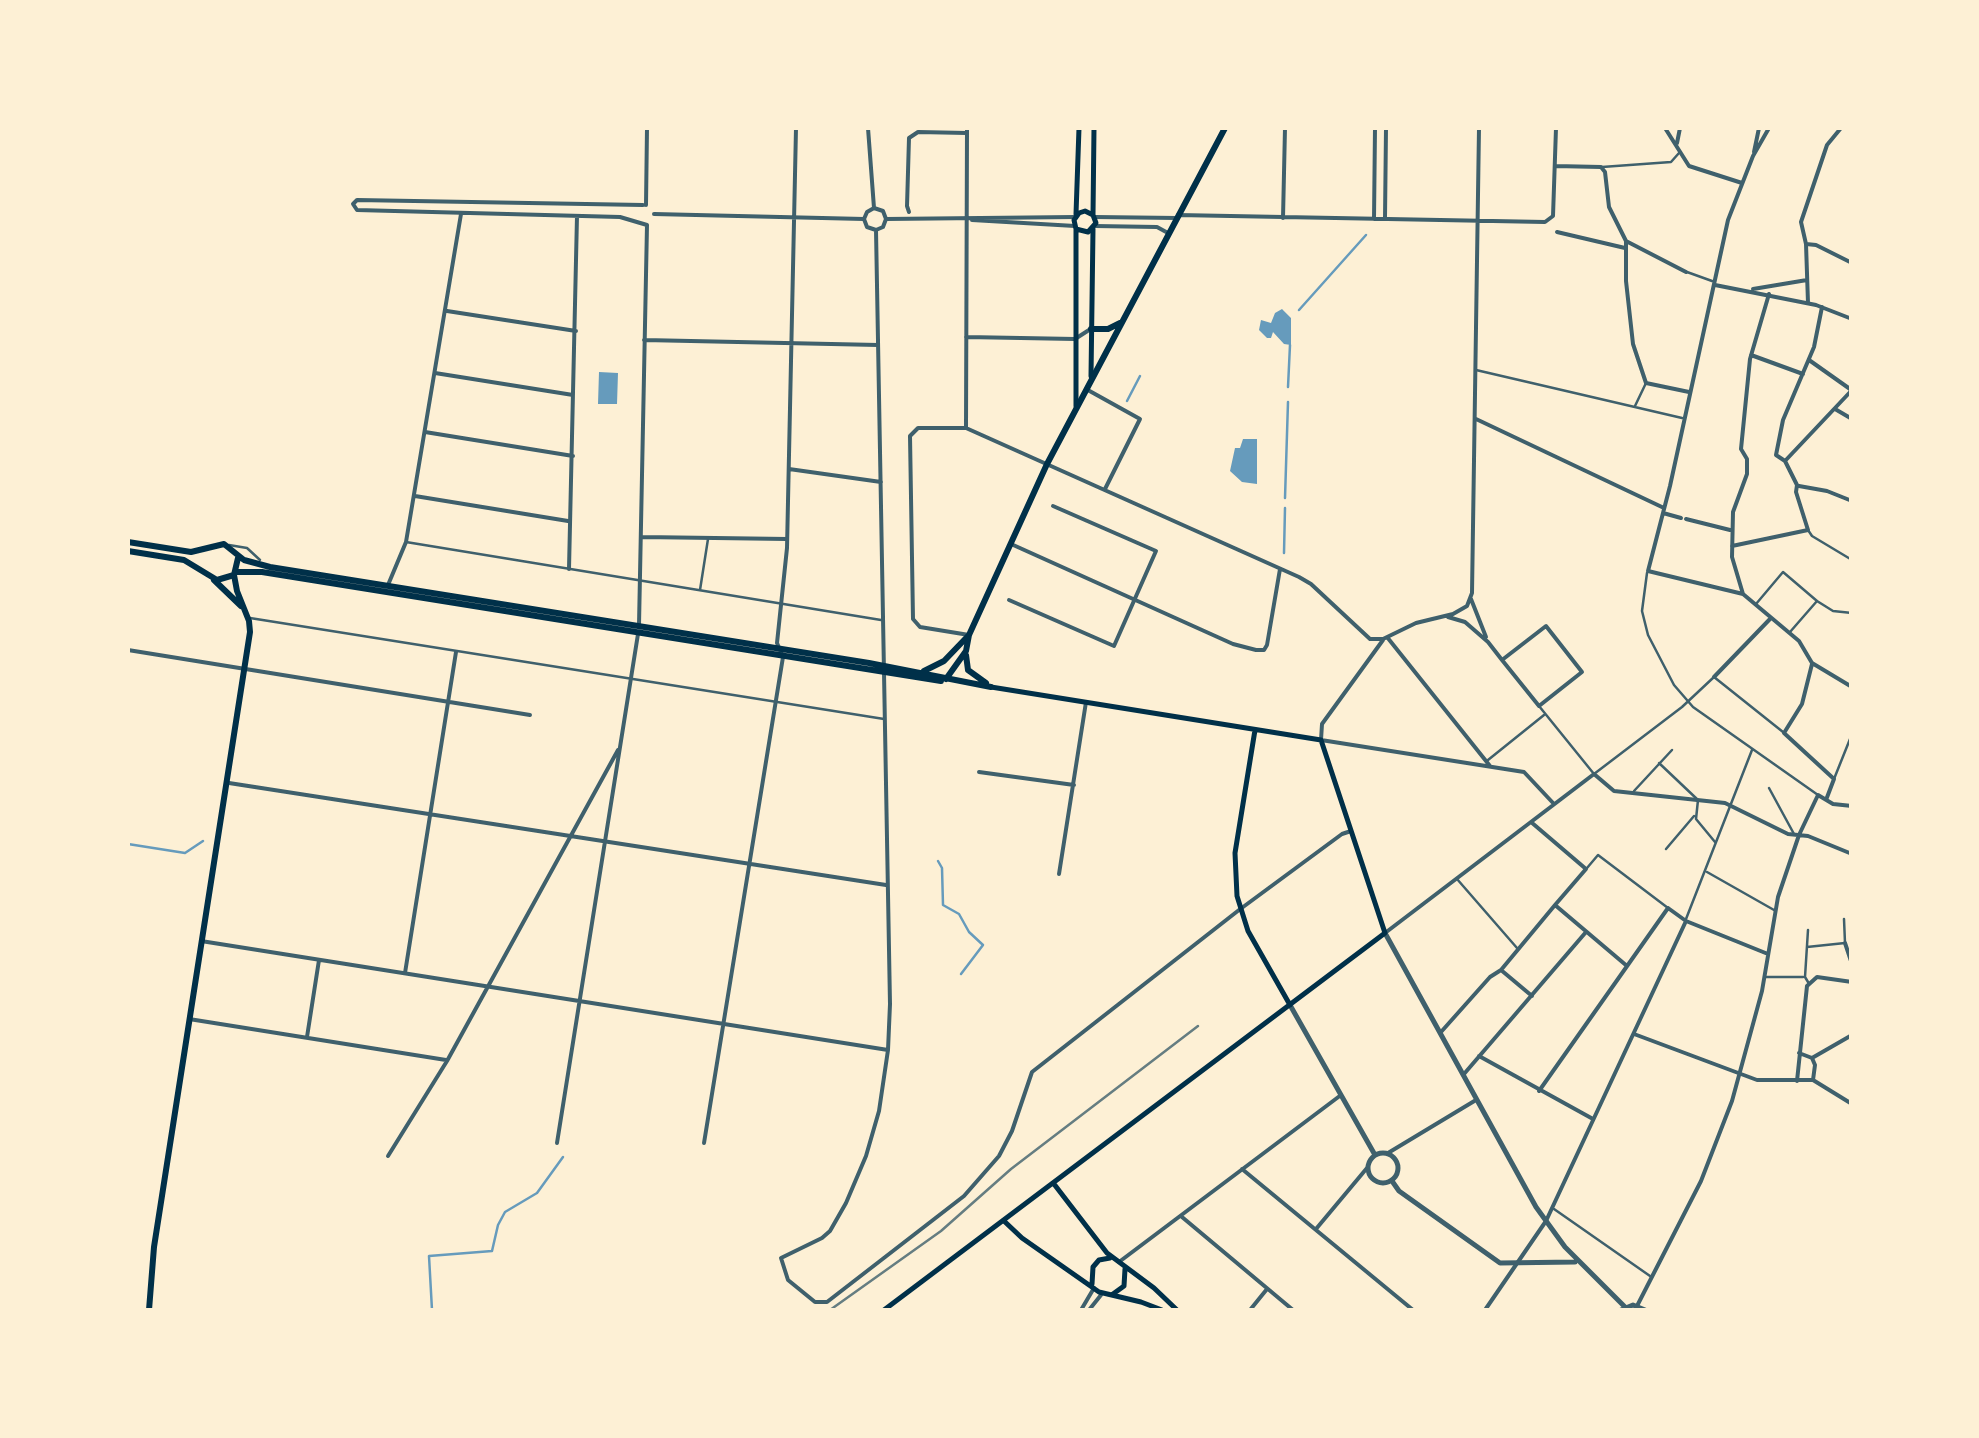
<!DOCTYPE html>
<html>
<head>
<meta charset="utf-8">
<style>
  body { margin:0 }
  #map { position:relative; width:1979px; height:1438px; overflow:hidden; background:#fdf0d5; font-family:"PT Sans Narrow",sans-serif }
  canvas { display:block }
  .frame { position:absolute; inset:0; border:130px solid #fdf0d5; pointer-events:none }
</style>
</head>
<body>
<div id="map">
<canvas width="1979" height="1438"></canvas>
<div class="frame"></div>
</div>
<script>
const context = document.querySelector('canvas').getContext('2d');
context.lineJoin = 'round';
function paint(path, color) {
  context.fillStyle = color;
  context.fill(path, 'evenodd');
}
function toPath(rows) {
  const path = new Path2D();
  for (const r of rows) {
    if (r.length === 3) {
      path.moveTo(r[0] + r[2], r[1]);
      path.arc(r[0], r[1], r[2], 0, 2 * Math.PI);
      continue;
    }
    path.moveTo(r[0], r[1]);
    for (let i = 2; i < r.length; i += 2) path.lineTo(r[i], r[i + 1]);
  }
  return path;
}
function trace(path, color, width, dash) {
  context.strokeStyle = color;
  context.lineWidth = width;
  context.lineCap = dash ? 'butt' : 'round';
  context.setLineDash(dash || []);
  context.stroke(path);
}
paint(toPath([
  [1282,309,1291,318,1291,345,1284,344,1273,332,1271,338,1267,338,1259,330,1261,320,1271,323,1275,313],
  [599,372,618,373,617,404,598,404],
  [1243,439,1257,439,1257,484,1242,482,1230,471,1235,448,1240,448]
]), '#669bbc');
trace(toPath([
  [1299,310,1366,235],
  [1288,387,1290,345],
  [1127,401,1140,376],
  [1285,498,1288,402],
  [1284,553,1285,508],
  [128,844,185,853,203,841],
  [938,861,942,868,943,905,959,914,969,932,983,945,961,974],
  [432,1310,429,1256,492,1251,498,1225,505,1212,537,1193,563,1157]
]), '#669bbc', 2.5);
trace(toPath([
  [406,542,881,620],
  [229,545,247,548,260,560],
  [700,590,708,539],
  [250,618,884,719],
  [1554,1209,1650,1276]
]), '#3f606c', 2.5);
trace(toPath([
  [1602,167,1671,162,1679,153],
  [1687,272,1712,281],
  [1476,370,1682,418],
  [1635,406,1646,383],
  [1808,530,1812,536,1852,560],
  [1647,573,1642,611,1648,635,1674,685,1693,707,1818,795],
  [1817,601,1833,611,1852,613],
  [1756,604,1783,572,1817,601,1790,632],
  [1539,706,1594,774,1682,707,1714,677,1783,732],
  [1488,760,1544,715],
  [1659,763,1698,800,1696,819,1715,842],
  [1834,779,1852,734],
  [1769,788,1794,834],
  [1634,791,1672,750],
  [1666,849,1694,816],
  [1587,868,1598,855,1668,908],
  [1707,872,1774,910],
  [1457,879,1517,948],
  [1686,919,1752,750],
  [1808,930,1805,977,1808,982],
  [1807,947,1845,943,1844,919],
  [1766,977,1803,977]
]), '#3f606c', 2.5);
trace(toPath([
  [868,128,874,208],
  [1665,128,1689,166,1742,183],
  [1677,143,1680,128],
  [1754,152,1759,128],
  [1555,166,1601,167,1605,172,1609,207,1626,241,1626,281,1633,344,1646,383,1689,392],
  [643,205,357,200,353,204,357,210,620,217,647,225],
  [646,205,647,128],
  [909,212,907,206,909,138,918,132,967,133],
  [654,214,864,219],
  [1178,215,1545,222,1553,216,1556,128],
  [1095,217,1177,218],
  [1283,218,1285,128],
  [1385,218,1386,128],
  [864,219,867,227,876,230,883,227,886,219],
  [864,219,867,212,874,208,883,211,886,219],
  [886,219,1075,217],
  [1374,219,1375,128],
  [972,220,1075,226],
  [1095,226,1157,227,1168,233],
  [876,230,890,1004,888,1050,879,1111,866,1156,846,1203,830,1231,822,1238,781,1258,788,1280,815,1302,827,1302,964,1196,999,1156,1012,1131,1032,1072,1239,910,1342,834,1351,831],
  [1557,232,1625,248],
  [1626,241,1686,272],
  [1806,244,1816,245,1852,263],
  [1715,285,1816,305,1852,319],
  [1753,289,1807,280],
  [1769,294,1750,359,1741,449,1747,459,1747,474,1733,512,1732,557,1743,594,1799,641,1812,663,1852,687],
  [1808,303,1806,244,1801,222,1827,145,1841,128],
  [447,311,576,331],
  [966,337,1075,339,1089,330],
  [644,340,878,345],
  [1751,355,1803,374],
  [1809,360,1850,389],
  [435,373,573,395],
  [1086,389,1140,419,1105,489],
  [1835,409,1852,419],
  [1476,419,1664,508],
  [966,428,967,128],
  [425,432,573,456],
  [1785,461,1852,390],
  [789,469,881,482],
  [1799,486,1827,491,1852,501],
  [415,496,568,521],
  [1663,513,1681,518],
  [1686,519,1730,530],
  [642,537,787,539],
  [1011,544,1233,644,1256,650,1264,650,1267,645,1280,569],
  [1732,546,1808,530,1796,492,1797,485,1785,461,1776,455,1783,420,1814,347,1822,307],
  [569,569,577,216],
  [388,585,406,542,461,214],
  [1743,594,1648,571,1670,486,1728,220,1753,156,1769,128],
  [1471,599,1486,637],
  [1009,600,1114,646,1156,551,1053,506],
  [1448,617,1465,622,1488,642,1502,660,1539,706,1582,672,1546,626,1502,660],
  [639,625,647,225],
  [969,635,920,627,913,619,910,436,918,428,966,428,1299,577,1311,584,1370,639,1383,639,1416,623,1453,614,1467,606,1472,593,1479,128],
  [1387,637,1490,766],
  [1383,640,1322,724,1321,740,1524,772,1554,804],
  [128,650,530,715],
  [1812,664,1802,704,1784,733,1834,779,1826,800],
  [1714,677,1770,619],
  [979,772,1074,785],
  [229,783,886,885],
  [1531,822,1586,869,1555,905],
  [1059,874,1086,702],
  [1385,933,1594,774,1614,791,1725,803,1788,834,1808,836,1852,854],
  [201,941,888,1050],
  [1845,943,1852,964],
  [1501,970,1532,996],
  [405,973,456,652],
  [189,1019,446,1060],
  [1441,1032,1490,977,1501,970,1555,905,1627,966],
  [1634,1034,1757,1080,1813,1080,1815,1065,1812,1058,1799,1053],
  [307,1037,319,960],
  [1479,1056,1593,1119],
  [1812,1058,1852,1035],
  [1464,1074,1586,932],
  [1813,1080,1852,1104],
  [1797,1081,1807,986,1817,977,1852,982],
  [1539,1091,1668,908,1686,921,1768,954],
  [557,1143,638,634],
  [704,1143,783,657,777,643,787,548,796,128],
  [1388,1153,1476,1100],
  [388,1156,447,1061,618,750],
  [1242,1169,1413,1310],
  [1182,1217,1293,1310],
  [1316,1229,1367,1168],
  [1119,1262,1341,1095],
  [1637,1306,1701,1181,1732,1101,1762,991,1778,897,1799,835,1818,795,1833,804,1852,806],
  [1081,1310,1094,1288],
  [1089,1310,1101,1295],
  [1250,1310,1267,1289],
  [1485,1310,1546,1221,1686,921],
  [1851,1310,1852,1309]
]), '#3f606c', 4);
trace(toPath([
  [1385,933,1536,1207,1565,1247,1625,1307],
  [1290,1005,1375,1155],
  [1383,1168,15],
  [1392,1181,1399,1191,1500,1263,1575,1262],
  [1621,1310,1633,1305,1645,1310]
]), '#3f606c', 5);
trace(toPath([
  [1076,214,1079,128],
  [1093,215,1085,211,1079,213,1074,220,1076,229,1088,232,1096,223,1093,215,1094,128],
  [1091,376,1093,229],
  [1076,406,1076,229],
  [1255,730,1235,853,1237,896,1248,931,1290,1005],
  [1054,1184,1107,1253,1154,1288,1177,1310],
  [1004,1221,1022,1238,1099,1292,1141,1302,1162,1310],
  [1092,1284,1093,1267,1099,1260,1110,1258],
  [1113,1294,1124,1286,1125,1269],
  [884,1310,1385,933,1321,740,991,687]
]), '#003049', 5);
trace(toPath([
  [214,580,241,606],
  [149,1310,154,1247,250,632,249,621,237,591,234,575]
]), '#003049', 6);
trace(toPath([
  [1091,329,1108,329,1120,323],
  [128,542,191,552,224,544,244,560,270,567,869,663,991,687],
  [128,551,184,560,217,580,234,575,238,558],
  [236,572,262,572,941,681],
  [966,655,968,670,986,683],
  [924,671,944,661,968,636],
  [946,679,966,651,969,635,1047,464,1225,128]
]), '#003049', 6);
trace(toPath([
  [830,1310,941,1231,1011,1169,1198,1026]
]), '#657d81', 2.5);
</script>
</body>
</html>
